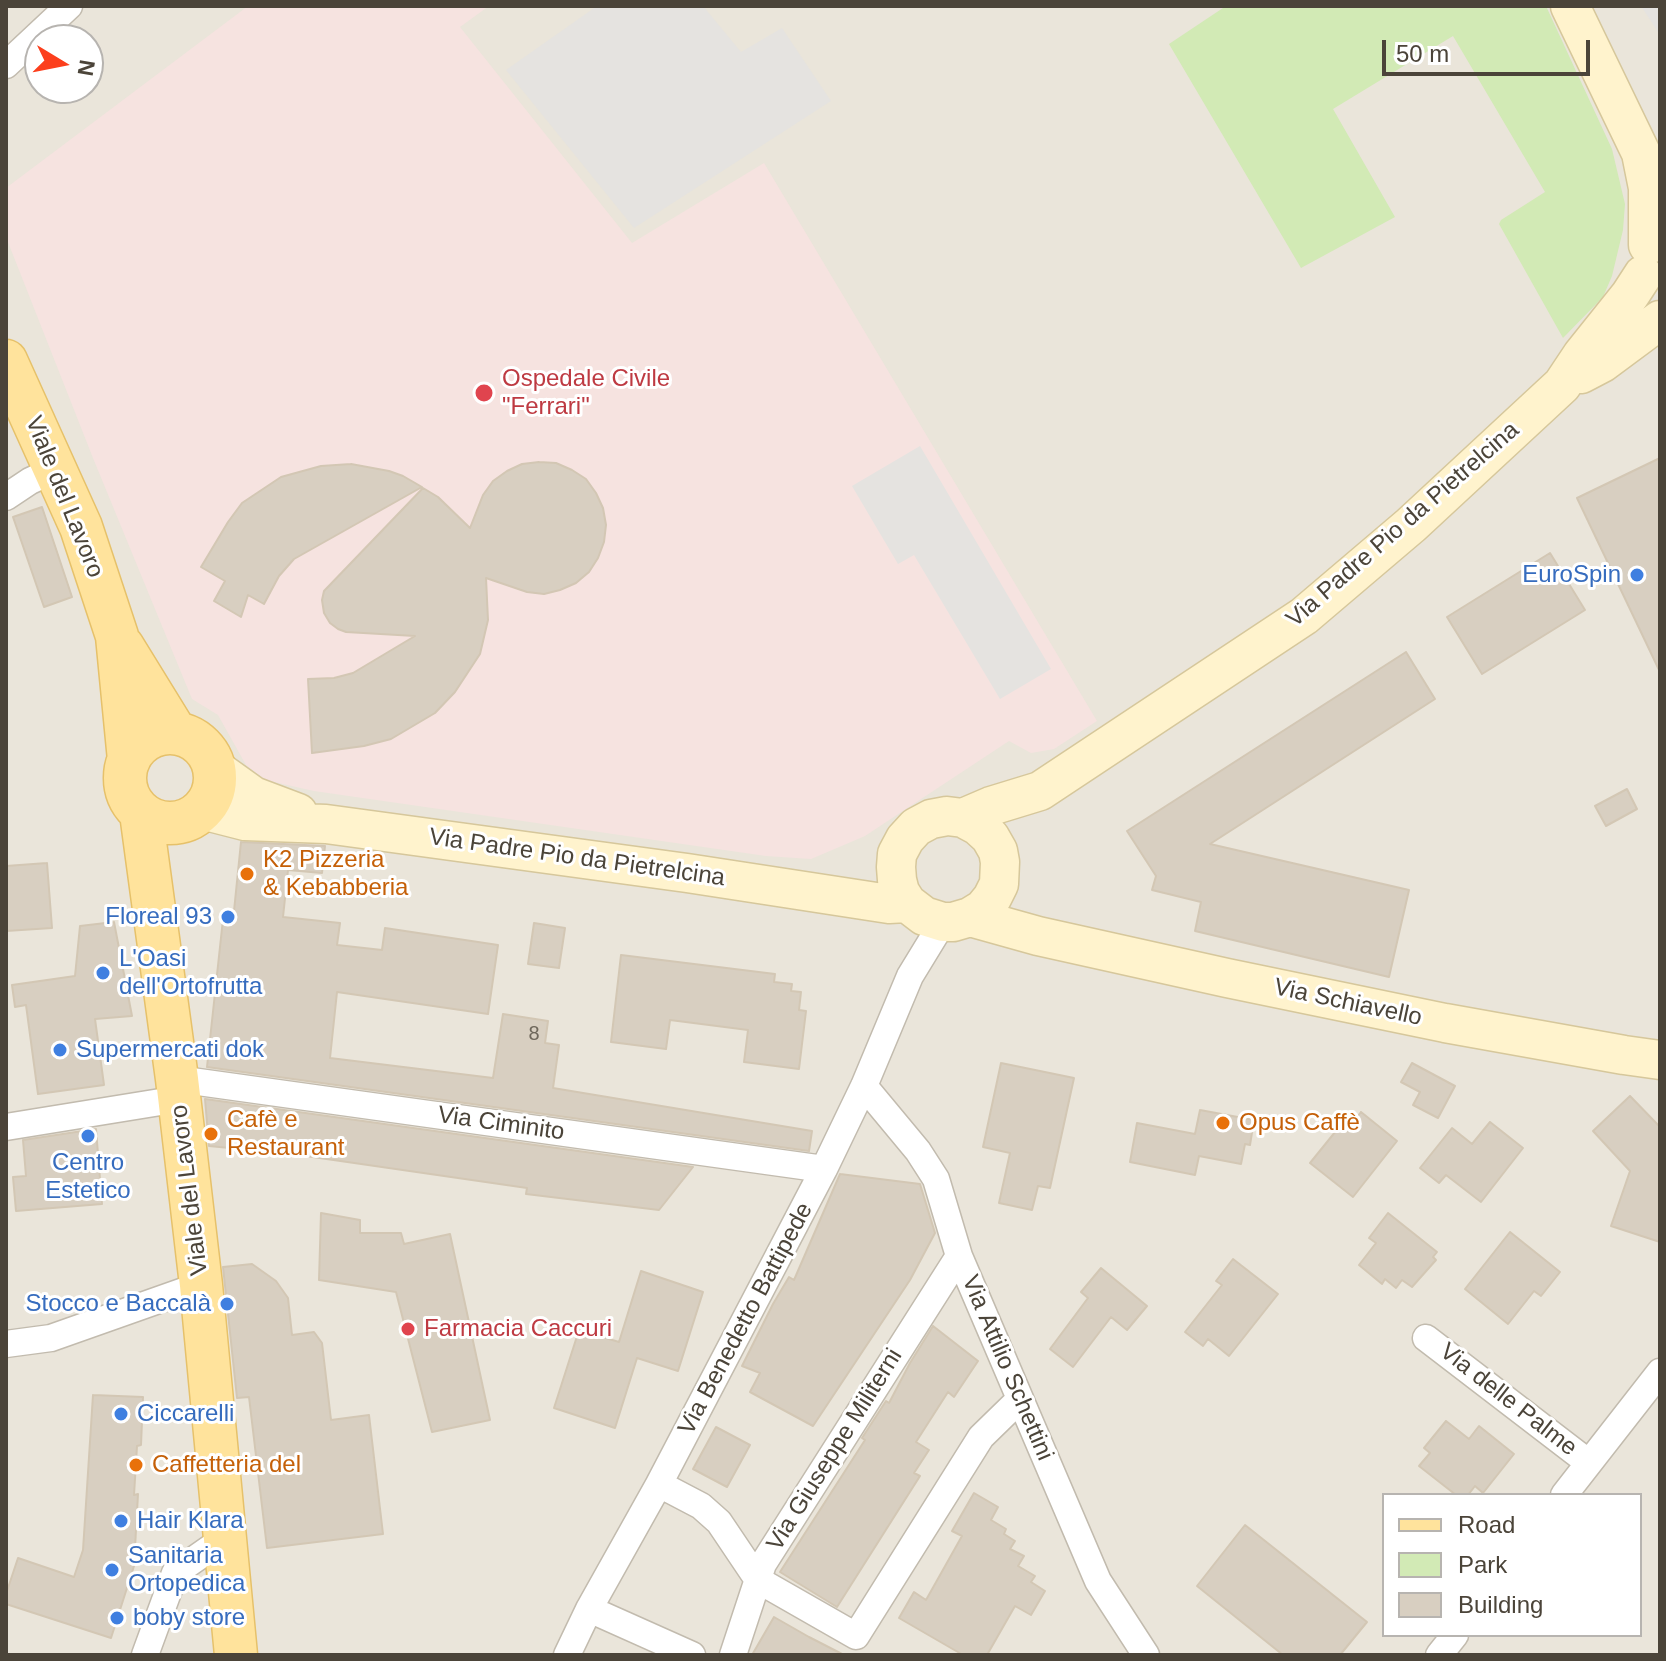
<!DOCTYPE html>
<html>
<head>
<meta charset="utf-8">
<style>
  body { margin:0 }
  #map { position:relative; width:1666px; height:1661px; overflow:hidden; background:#f6f3ec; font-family:Helvetica,sans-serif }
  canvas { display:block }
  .frame { position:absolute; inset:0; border:8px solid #4b4439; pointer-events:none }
  .legend { position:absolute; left:1382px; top:1493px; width:260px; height:144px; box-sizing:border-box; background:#fff; border:2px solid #b7b4b0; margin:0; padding:10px 14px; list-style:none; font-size:24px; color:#4b4439 }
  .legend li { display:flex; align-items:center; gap:16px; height:40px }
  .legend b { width:40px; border:2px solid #b7b4b0 }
  .north { position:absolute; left:24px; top:24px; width:80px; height:80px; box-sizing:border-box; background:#fff; border:2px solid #b7b4b0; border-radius:50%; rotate:100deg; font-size:22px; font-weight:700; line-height:32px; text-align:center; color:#4b4439 }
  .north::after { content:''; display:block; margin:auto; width:28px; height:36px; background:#fc3f1d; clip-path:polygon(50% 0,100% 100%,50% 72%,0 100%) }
  .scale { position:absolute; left:1382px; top:40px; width:208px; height:36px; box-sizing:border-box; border:4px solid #4b4439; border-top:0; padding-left:10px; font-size:24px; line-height:28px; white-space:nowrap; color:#4b4439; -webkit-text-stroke:6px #fff; paint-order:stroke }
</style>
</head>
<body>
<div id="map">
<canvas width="1666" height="1661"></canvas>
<div class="frame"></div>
<ul class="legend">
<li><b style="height:10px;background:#ffe39c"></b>Road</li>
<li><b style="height:22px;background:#d2eab5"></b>Park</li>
<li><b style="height:22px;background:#d8cfc1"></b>Building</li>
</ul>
<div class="north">N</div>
<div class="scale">50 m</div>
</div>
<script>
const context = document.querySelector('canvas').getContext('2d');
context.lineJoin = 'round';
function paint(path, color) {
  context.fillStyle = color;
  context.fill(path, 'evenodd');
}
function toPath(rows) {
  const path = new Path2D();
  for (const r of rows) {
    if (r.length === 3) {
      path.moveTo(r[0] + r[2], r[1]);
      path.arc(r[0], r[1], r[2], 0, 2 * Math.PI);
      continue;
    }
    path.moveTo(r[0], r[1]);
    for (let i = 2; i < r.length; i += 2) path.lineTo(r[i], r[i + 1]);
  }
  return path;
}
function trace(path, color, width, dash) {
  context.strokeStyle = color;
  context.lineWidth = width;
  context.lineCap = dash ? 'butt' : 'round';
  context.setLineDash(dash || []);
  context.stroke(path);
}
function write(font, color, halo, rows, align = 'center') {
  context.font = font + ' Helvetica,sans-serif';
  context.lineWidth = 6;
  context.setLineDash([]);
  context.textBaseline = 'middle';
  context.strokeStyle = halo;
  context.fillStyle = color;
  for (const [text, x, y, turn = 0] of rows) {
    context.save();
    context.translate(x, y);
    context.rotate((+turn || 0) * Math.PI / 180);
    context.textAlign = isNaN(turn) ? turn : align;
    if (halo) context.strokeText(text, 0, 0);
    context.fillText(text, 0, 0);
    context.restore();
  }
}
paint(toPath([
  [6,6,1660,6,1660,1655,6,1655],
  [40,40,88,40,88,88,40,88],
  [1384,1495,1640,1495,1640,1635,1384,1635]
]), '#eae5da');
paint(toPath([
  [248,6,489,6,460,27,632,243,764,163,1097,721,1054,749,1031,753,1009,741,865,836,811,859,766,856,314,791,265,780,246,765,218,715,192,699,93,458,6,237,6,188]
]), '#f6e3e0');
paint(toPath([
  [1226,6,1546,6,1612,149,1625,204,1623,230,1612,276,1603,297,1563,338,1499,224,1501,220,1545,192,1453,36,1333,109,1395,217,1301,268,1169,44]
]), '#d2eab5');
paint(toPath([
  [597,6,703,6,741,52,782,28,831,101,634,228,506,70],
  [1641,6,1660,6,1660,35],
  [920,446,1051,669,1000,699,914,555,898,564,852,486]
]), '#e5e3e0');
const building = toPath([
  [1660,458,1660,672,1577,498,1660,458],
  [539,462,556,463,572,470,586,479,596,493,603,508,606,525,604,542,598,558,589,572,576,583,560,590,544,594,527,592,486,578,488,620,480,654,455,692,435,713,391,739,364,746,312,753,308,679,334,678,353,673,415,636,346,632,338,629,330,623,324,613,322,600,324,591,423,488,438,497,470,528,483,495,493,481,507,471,522,464,539,462],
  [351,464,389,471,403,476,422,487,294,559,279,576,264,604,248,595,241,617,214,601,225,581,201,567,228,522,242,503,281,477,321,466,351,464],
  [42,507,72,597,44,607,13,517,42,507],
  [1550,553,1585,610,1482,674,1447,617,1550,553],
  [1406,652,1435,699,1210,844,1409,890,1389,977,1195,931,1201,902,1152,890,1156,876,1127,831,1406,652],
  [1627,789,1637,809,1606,826,1595,806,1627,789],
  [241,842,325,846,322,873,288,870,283,917,340,923,337,945,382,950,385,928,498,945,488,1014,337,992,330,1058,493,1078,503,1014,548,1021,545,1043,559,1045,553,1088,812,1131,809,1151,207,1067,224,910,234,911,241,842],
  [47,863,52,928,6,931,6,866,47,863],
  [114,922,132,1016,95,1019,104,1085,38,1094,26,1005,15,1007,12,985,75,976,80,926,114,922],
  [534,923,565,928,559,968,528,964,534,923],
  [621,955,775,974,774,982,792,984,791,991,801,992,799,1010,806,1011,799,1069,744,1062,748,1030,670,1020,666,1049,611,1042,621,955],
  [1001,1063,1074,1078,1050,1188,1038,1186,1032,1210,999,1203,1010,1153,983,1147,1001,1063],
  [1412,1063,1455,1086,1438,1118,1413,1105,1420,1092,1401,1082,1412,1063],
  [1630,1096,1660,1127,1660,1242,1611,1226,1630,1171,1593,1131,1630,1096],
  [205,1099,693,1167,659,1210,526,1194,527,1188,292,1154,209,1146,205,1099],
  [1200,1110,1254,1120,1250,1145,1245,1144,1241,1164,1199,1156,1195,1175,1130,1162,1137,1123,1195,1134,1200,1110],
  [1361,1112,1397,1141,1353,1197,1310,1163,1340,1126,1346,1131,1361,1112],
  [1490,1122,1523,1148,1481,1202,1446,1175,1439,1183,1420,1168,1452,1128,1472,1144,1490,1122],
  [96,1129,102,1204,16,1211,13,1177,26,1176,23,1140,96,1129],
  [840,1174,920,1184,935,1233,910,1280,813,1426,750,1392,760,1373,742,1366,773,1304,789,1277,794,1280,840,1174],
  [321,1213,360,1220,360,1233,401,1233,404,1244,450,1234,490,1420,432,1432,396,1292,319,1280,321,1213],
  [1388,1213,1437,1252,1433,1257,1436,1260,1412,1287,1402,1280,1396,1288,1385,1279,1382,1284,1359,1265,1376,1243,1369,1238,1388,1213],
  [1510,1232,1560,1272,1541,1296,1534,1291,1508,1324,1465,1289,1510,1232],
  [1233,1259,1278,1294,1229,1356,1208,1339,1203,1346,1185,1332,1222,1285,1216,1281,1233,1259],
  [252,1264,276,1281,288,1298,292,1335,314,1332,322,1343,331,1420,369,1415,383,1534,267,1548,249,1397,237,1398,223,1267,252,1264],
  [1101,1268,1147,1306,1127,1330,1111,1317,1073,1367,1050,1349,1088,1298,1081,1292,1101,1268],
  [641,1271,703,1292,678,1371,637,1358,615,1428,554,1408,579,1330,619,1342,641,1271],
  [933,1326,978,1361,954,1397,948,1392,916,1442,929,1450,914,1473,920,1476,837,1607,780,1572,865,1440,862,1438,886,1401,889,1403,910,1363,933,1326],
  [93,1395,143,1397,141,1445,137,1446,134,1495,138,1494,134,1566,111,1638,6,1604,6,1594,18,1558,74,1577,83,1550,93,1395],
  [1446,1421,1469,1439,1479,1426,1514,1454,1483,1493,1475,1486,1468,1495,1456,1495,1419,1466,1430,1453,1424,1448,1446,1421],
  [716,1427,750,1445,727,1487,693,1469,716,1427],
  [974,1493,998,1507,991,1520,1006,1529,1004,1534,1015,1541,1010,1549,1024,1556,1018,1566,1035,1576,1031,1582,1045,1591,1031,1615,1015,1606,987,1655,963,1655,899,1618,914,1592,926,1600,962,1536,952,1531,974,1493],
  [1245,1525,1367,1622,1340,1655,1283,1655,1197,1586,1245,1525],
  [774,1617,809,1637,844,1655,752,1655,774,1617]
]);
paint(building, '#d8cfc1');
trace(building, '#d3c7b4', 2);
const street = toPath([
  [6,65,69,6],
  [6,497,30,481,56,469],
  [177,1079,824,1169],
  [864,1086,918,1151,936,1179,959,1256,1098,1581,1146,1655],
  [6,1127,179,1099],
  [1426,1338,1589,1463],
  [6,1344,51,1338,201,1285],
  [659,1484,701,1506,719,1522,758,1580,856,1636,981,1437,1019,1400],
  [1564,1495,1660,1372],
  [589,1609,692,1655],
  [145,1655,175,1573,225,1538],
  [567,1655,589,1609,659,1484,824,1169,864,1086,910,976,943,922],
  [733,1655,763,1564,959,1256],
  [1439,1655,1455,1635]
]);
const secondary = toPath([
  [1570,6,1641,153,1648,188,1648,245],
  [1581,374,1602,363,1660,320],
  [214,768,253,796,298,813],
  [202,810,245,821,326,824,687,873,889,904,907,903,924,916,943,922,953,922,970,917,983,909,992,898,999,884,1000,862,998,851,990,837,978,826,963,818,947,816,931,819,916,827,905,839,897,854,896,867,897,880,900,892,907,903],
  [963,818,991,806,1040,791,1304,616,1411,525,1562,385,1582,355,1630,295,1643,275],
  [970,917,1038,936,1227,978,1445,1023,1624,1055,1660,1060]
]);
const primary = toPath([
  [6,361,81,527,117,636,129,760],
  [123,647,176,733],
  [170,778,45],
  [141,813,177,1079,201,1285,236,1655]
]);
trace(street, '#c2bbae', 29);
trace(secondary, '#d6c79b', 41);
trace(primary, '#e6c16a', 45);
trace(street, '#fff', 26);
trace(secondary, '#fff3cd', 38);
trace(primary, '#ffe39c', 42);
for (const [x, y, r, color] of [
  [484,393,10,"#e0444e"],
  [1637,575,8,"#3f7fe0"],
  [247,874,8,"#e8710a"],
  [228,917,8,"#3f7fe0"],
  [103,973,8,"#3f7fe0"],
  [60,1050,8,"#3f7fe0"],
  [1223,1123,8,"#e8710a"],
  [211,1134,8,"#e8710a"],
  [88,1136,8,"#3f7fe0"],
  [227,1304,8,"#3f7fe0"],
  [408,1329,8,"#e0444e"],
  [121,1414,8,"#3f7fe0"],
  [136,1465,8,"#e8710a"],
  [121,1521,8,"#3f7fe0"],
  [112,1570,8,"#3f7fe0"],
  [117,1618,8,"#3f7fe0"]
]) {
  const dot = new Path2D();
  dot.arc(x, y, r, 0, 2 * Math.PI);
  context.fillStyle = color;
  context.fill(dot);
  trace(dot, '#fff', 3);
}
write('20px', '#6e675b', null, [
  ["8",534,1034]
]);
write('24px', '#be3a42', '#fff', [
  ["Ospedale Civile",502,379],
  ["\"Ferrari\"",502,407],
  ["Farmacia Caccuri",424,1329]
], 'left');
write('24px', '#4b4439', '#fff', [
  ["Viale del Lavoro",64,497,68],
  ["Via Padre Pio da Pietrelcina",1403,525,-41],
  ["Via Padre Pio da Pietrelcina",577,858,8],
  ["Via Schiavello",1348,1003,12],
  ["Via Ciminito",501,1124,8],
  ["Viale del Lavoro",190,1190,-97],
  ["Via Benedetto Battipede",746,1319,-62],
  ["Via Attilio Schettini",1007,1368,67],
  ["Via delle Palme",1508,1400,38],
  ["Via Giuseppe Militerni",835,1450,-58]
]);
write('24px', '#366cbe', '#fff', [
  ["EuroSpin",1621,575,"right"],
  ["Floreal 93",212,917,"right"],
  ["L'Oasi",119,959],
  ["dell'Ortofrutta",119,987],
  ["Supermercati dok",76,1050],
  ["Centro",88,1163,"center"],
  ["Estetico",88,1191,"center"],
  ["Stocco e Baccalà",211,1304,"right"],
  ["Ciccarelli",137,1414],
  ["Hair Klara",137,1521],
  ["Sanitaria",128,1556],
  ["Ortopedica",128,1584],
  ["boby store",133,1618]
], 'left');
write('24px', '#c56008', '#fff', [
  ["K2 Pizzeria",263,860],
  ["& Kebabberia",263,888],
  ["Cafè e",227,1120],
  ["Restaurant",227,1148],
  ["Opus Caffè",1239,1123],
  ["Caffetteria del",152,1465]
], 'left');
</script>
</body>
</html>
